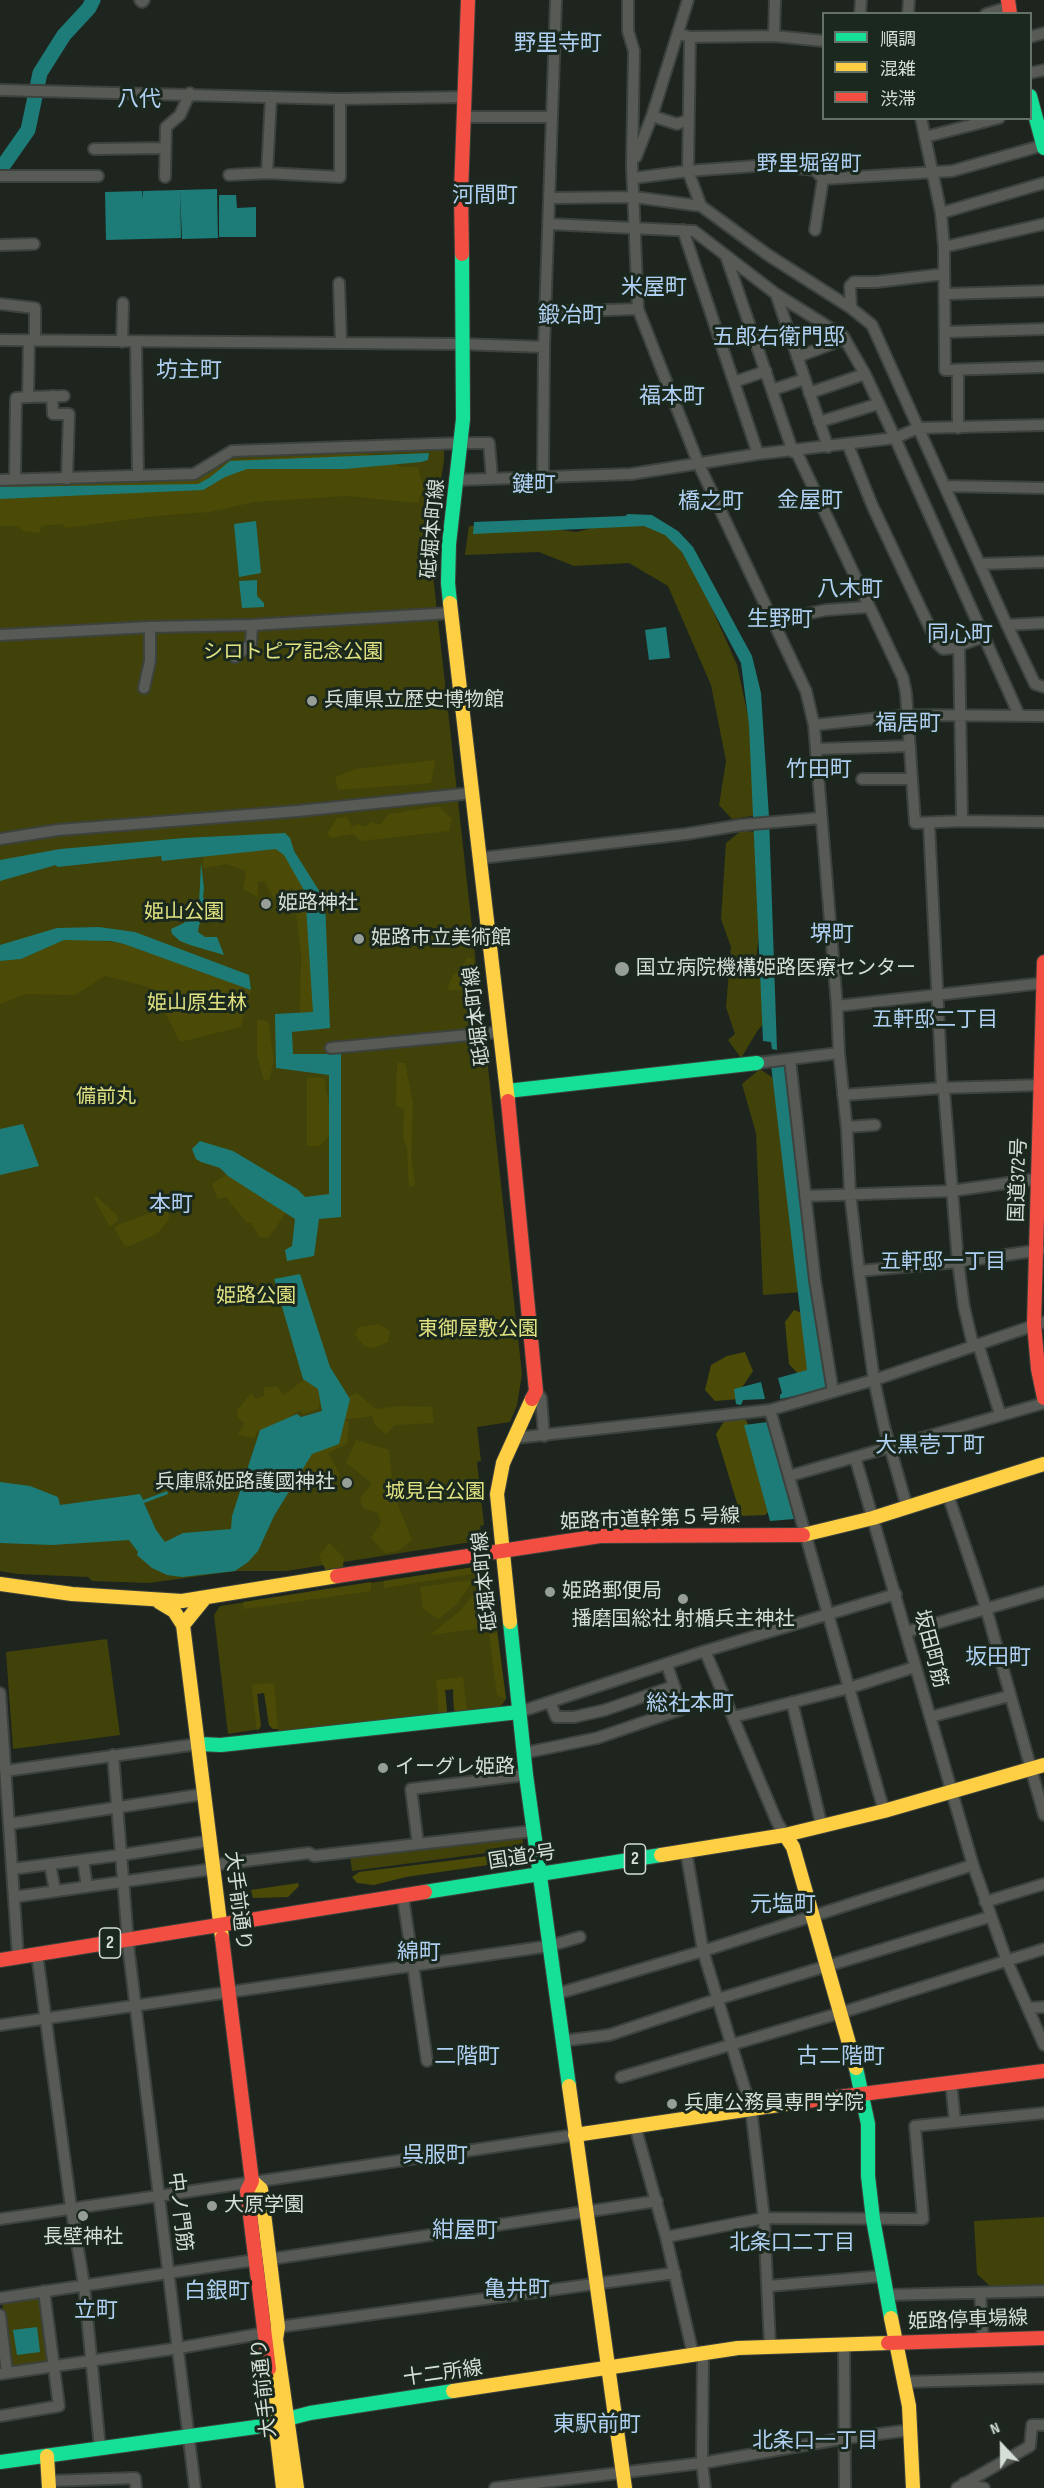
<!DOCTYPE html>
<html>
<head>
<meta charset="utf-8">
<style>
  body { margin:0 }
  #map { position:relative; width:1044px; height:2488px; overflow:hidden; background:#1e251f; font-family:"Sofia Sans Condensed","Noto Sans JP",sans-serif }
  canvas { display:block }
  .legend { position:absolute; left:822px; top:12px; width:210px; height:108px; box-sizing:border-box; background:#1b281d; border:2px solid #667167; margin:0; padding:8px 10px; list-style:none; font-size:18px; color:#d6dfd7 }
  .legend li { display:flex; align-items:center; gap:12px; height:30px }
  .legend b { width:30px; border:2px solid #667167 }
  .north { position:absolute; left:972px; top:2416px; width:60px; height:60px; -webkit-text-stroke:4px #1b281d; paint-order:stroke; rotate:338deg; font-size:16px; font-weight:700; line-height:24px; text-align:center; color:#d6dfd7 }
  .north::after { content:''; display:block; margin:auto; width:21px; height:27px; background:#d6dfd7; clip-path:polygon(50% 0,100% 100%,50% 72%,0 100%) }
</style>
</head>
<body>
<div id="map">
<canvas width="1044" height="2488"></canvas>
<ul class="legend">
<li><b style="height:8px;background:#16e098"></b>順調</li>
<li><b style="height:8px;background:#ffcf43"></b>混雑</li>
<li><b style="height:8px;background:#f24e42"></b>渋滞</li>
</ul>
<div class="north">N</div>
</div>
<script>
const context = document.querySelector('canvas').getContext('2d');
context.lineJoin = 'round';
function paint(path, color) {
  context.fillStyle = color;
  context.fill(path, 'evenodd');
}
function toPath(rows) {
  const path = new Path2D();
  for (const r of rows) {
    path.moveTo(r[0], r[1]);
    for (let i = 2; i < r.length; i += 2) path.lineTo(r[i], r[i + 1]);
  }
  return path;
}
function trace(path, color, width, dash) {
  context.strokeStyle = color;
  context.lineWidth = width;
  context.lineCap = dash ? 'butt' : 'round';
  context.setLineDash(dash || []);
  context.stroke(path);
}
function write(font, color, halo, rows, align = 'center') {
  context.font = font + ' "Sofia Sans Condensed","Noto Sans JP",sans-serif';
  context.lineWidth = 6;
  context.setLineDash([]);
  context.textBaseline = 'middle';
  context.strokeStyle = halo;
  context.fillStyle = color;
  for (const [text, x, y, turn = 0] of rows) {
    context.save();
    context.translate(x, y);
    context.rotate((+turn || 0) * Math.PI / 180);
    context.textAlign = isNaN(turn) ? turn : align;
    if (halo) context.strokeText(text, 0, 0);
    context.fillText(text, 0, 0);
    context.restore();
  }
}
paint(toPath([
  [440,447,444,451,444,461,430,548,478,982,475,984,479,1014,483,1022,522,1374,517,1405,510,1422,477,1427,481,1461,477,1462,484,1525,480,1526,481,1530,476,1538,471,1539,471,1542,286,1571,236,1571,149,1583,92,1581,88,1577,18,1574,0,1571,0,481,198,475,229,454],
  [620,520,666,531,689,556,737,665,757,758,758,815,732,819,719,805,726,761,711,685,668,586,629,563,574,566,539,552,465,555,469,526,537,527,577,532],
  [742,830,759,833,762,912,756,959,768,1019,758,1030,741,1058,728,1040,735,1034,726,1007,731,947,721,919,726,843],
  [760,1069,782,1084,802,1292,763,1295,756,1133,742,1084],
  [481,1566,490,1573,506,1699,500,1708,457,1713,454,1710,453,1689,445,1690,447,1711,444,1715,279,1733,278,1729,273,1729,269,1725,265,1693,257,1693,260,1729,228,1734,214,1615,220,1606],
  [107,1639,120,1735,13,1749,6,1652],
  [522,1837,524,1848,352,1871,350,1855],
  [1044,2217,1044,2287,992,2288,977,2274,974,2221],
  [41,2296,50,2360,10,2367,2,2301]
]), '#414209');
paint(toPath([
  [362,453,395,460,400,467,418,467,423,486,418,503,347,496,254,502,209,512,154,516,66,528,62,524,41,526,40,533,23,531,17,526,0,526,0,485,198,479,227,460],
  [435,760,431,783,338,790,335,777,356,769],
  [438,806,452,819,449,831,361,841,353,834,331,838,327,834,337,818,347,817,352,827,358,824,366,827,370,822,380,825,389,814],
  [276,845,315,893,323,1019,300,1020,301,953,293,887,274,899,264,881,258,882,258,897,243,889,246,871,227,864,203,868,204,853],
  [64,940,95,940,124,944,251,990,241,1027,180,1042,160,1003,149,987,105,976,75,995,26,994,0,1004,0,961,21,959],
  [467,958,473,958,476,974,474,990,447,990,453,974,459,972],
  [257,1020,268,1021,274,1060,269,1080,264,1080,257,1055],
  [397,1063,405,1063,413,1103,411,1155,415,1185,409,1187,407,1149,403,1136,404,1110,396,1105],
  [307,1077,324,1078,334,1131,320,1146,307,1146],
  [229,1173,288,1210,269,1237,260,1238,251,1223,247,1223,226,1197,218,1199,212,1184],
  [96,1196,117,1215,118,1220,110,1227,94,1198],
  [167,1197,169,1219,158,1233,130,1246,125,1246,114,1228,120,1224,156,1211,163,1207],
  [794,1310,807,1315,814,1365,800,1376,789,1364,785,1322],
  [379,1324,390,1331,388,1342,373,1348,364,1346,355,1334,359,1327],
  [745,1352,753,1371,739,1392,739,1399,715,1401,705,1390,711,1365,727,1356],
  [306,1378,322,1388,319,1408,304,1414,299,1410,273,1429,257,1431,255,1438,238,1435,244,1423,238,1418,237,1411,251,1393,256,1399,264,1396,264,1387,277,1387,284,1395],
  [357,1393,376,1409,399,1406,432,1407,434,1423,395,1425,386,1434,375,1425,372,1416,344,1420,349,1422,347,1444,328,1453,340,1475,328,1489,319,1473,305,1476,303,1489,284,1494,347,1397],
  [745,1418,751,1430,773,1507,765,1515,741,1516,716,1434,725,1420],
  [356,1440,389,1450,393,1493,412,1540,398,1551,385,1553,371,1538,381,1523,378,1513,363,1508,360,1498,372,1483,346,1463],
  [329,1543,344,1558,343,1567,326,1571,319,1556],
  [481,1566,483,1567,477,1573,384,1588,384,1581],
  [488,1571,497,1626,489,1627,483,1580],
  [470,1580,471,1583,457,1604,438,1619,423,1609,420,1587],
  [371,1582,371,1591,244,1609,243,1602],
  [478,1589,483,1628,430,1635,461,1610],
  [497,1633,506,1699,497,1695,489,1634],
  [463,1677,467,1712,457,1713,454,1710,453,1689,445,1690,447,1711,444,1715,439,1715,436,1680],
  [274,1683,278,1729,273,1729,269,1725,264,1693,257,1694,261,1726,257,1731,252,1685],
  [488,1856,495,1864,406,1877,374,1885,357,1883,352,1877,359,1872],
  [298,1883,299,1886,288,1897,253,1898,251,1890]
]), '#4b4b07');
paint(toPath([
  [217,189,218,238,182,239,180,190],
  [180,190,181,238,106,240,105,192,142,191,143,199,143,191],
  [219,195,236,195,237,208,256,207,256,237,219,237],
  [429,453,428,460,421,462,345,469,247,469,225,477,203,490,0,499,0,487,198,484,209,478,230,461],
  [628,514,652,515,678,531,693,547,752,656,761,693,769,817,777,1050,772,1049,771,1042,763,1041,749,725,741,663,682,552,665,535,644,526,473,534,474,522,625,516],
  [256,521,261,573,239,577,234,524],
  [257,580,257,596,264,603,264,607,242,608,239,581],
  [666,627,670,658,649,660,645,630],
  [285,833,290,838,294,851,325,900,330,1028,292,1032,293,1054,341,1054,341,1217,319,1219,314,1256,287,1261,285,1250,292,1246,295,1219,228,1176,220,1168,201,1162,196,1159,192,1149,200,1141,233,1151,297,1189,305,1197,329,1194,329,1075,276,1068,275,1014,313,1012,305,892,284,855,276,849,162,861,161,856,57,867,56,865,0,881,0,860,60,849,184,838],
  [201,863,204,888,203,897,210,912,199,925,198,932,205,937,217,937,224,955,190,945,180,941,172,934,171,929,184,923,199,904],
  [99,927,135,932,249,975,251,990,124,944,111,941,64,940,21,959,0,961,0,945,57,928],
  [771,1065,786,1067,810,1289,827,1389,780,1399,780,1395,782,1393,778,1378,807,1370],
  [23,1124,39,1166,0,1175,0,1129],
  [300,1274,330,1367,350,1399,339,1444,312,1454,274,1516,258,1551,248,1562,235,1571,182,1577,167,1575,152,1568,137,1555,138,1552,129,1540,52,1545,0,1543,0,1482,30,1486,58,1497,60,1505,140,1494,143,1500,167,1491,168,1494,144,1503,156,1530,165,1542,183,1533,231,1529,232,1516,260,1430,297,1414,301,1417,322,1411,318,1389,303,1379,274,1279],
  [761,1382,765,1399,743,1400,741,1405,736,1404,734,1389],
  [768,1422,794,1519,770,1521,744,1425],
  [37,2327,40,2352,17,2355,13,2330]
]), '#1d7c77');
trace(toPath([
  [0,170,28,130,40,73,64,35,89,8,93,0]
]), '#1d7c77', 15);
const street = toPath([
  [140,0,142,2,144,0],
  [628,0,628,31,634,51,632,166,638,309,699,465,806,691,814,725,837,1006,839,1053,847,1130,850,1193,859,1271,874,1380,884,1426,907,1507],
  [860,14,861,0],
  [908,14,909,0],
  [986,14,1009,7],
  [683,35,690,37,774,36,824,41],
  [774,36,775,0],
  [690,37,688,171,701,206],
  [1030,37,1044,33],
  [1030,73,1044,70],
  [0,90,340,99,464,97],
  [652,116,677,124,688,120],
  [463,117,551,117],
  [921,118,941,213,944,247,945,370,1044,367],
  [925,137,999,118],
  [94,149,165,148],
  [636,157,652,116,688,0],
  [267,173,271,97],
  [229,175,267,173,340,177,340,99],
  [0,176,98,176],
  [165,177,166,127,180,115,190,93],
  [634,178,688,171,769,165,815,170,823,179,815,230],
  [823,179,952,171,1044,145],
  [549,198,634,197,701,206,768,255,851,308,872,325,1007,625,1035,684,1044,687],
  [941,213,1044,183],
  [549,224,694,231,776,294,843,336,865,374,895,438,1019,715],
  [683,230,758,454],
  [0,245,34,244],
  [944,247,1044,224],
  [726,256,793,452],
  [339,283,341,343],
  [776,294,828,447],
  [945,294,1044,291],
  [0,304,35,308,35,340],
  [851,308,850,286,854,282,876,282,944,274],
  [545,312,638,309],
  [946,332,1044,329],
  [0,340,461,344,544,347],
  [122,342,123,303],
  [136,342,138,476],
  [797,357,845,339],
  [734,382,766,371],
  [772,390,805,379],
  [809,393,865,374],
  [52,396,53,414,69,414,67,479],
  [28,397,64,396],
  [819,422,878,404],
  [958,428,958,370],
  [848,445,872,505,937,643,943,649,952,648,983,637],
  [796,451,903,678,906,693,915,823,962,821,1044,822],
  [543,477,544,347,556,0],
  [15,479,16,398,28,397,29,340],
  [0,480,194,474,232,451,462,443,489,443,492,479],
  [458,480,631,474,758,454,895,438,918,428,1044,425],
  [945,486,1044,488],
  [980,564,1044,562],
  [775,623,795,616,826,610,868,607],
  [1007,625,1044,623],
  [0,635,150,627,252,625,451,613],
  [959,645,962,821],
  [235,657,251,644,252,625],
  [144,688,150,661,150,627],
  [814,725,908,715,1044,716],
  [816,749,910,746],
  [862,779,912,779],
  [929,824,942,1088],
  [0,839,58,830,298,811,473,793],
  [481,858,686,834,741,825,821,818],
  [837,1006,1044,983],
  [331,1048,500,1032],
  [790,1060,815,1280,833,1392],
  [757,1063,839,1053],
  [944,1090,958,1262,964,1307,973,1345],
  [843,1095,942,1088,1042,1085],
  [847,1127,875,1125],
  [805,1196,951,1191,1043,1178],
  [859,1271,958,1262,1040,1250],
  [978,1344,1000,1414],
  [536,1391,541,1398,544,1436],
  [770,1410,884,1811],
  [515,1438,770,1410,874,1380,1044,1322],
  [855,1457,973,1865,1007,1961,1044,2045],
  [789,1476,1044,1403],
  [948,1495,986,1608,1044,1815],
  [906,1632,1044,1592],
  [705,1651,777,1822,785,1835],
  [0,1693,18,1957],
  [550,1702,556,1717,574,1717,605,1710,674,1686],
  [792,1702,822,1827],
  [519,1712,705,1651,896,1594],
  [733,1717,849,1688,915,1667],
  [930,1717,1009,1696],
  [524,1753,597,1738,682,1709,667,1665],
  [113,1755,129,1953,195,2488],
  [5,1771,198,1744],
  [526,1775,411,1789,418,1844,533,1831],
  [9,1824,204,1794],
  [686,1851,703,1951,751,2109,764,2218,770,2346],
  [83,1860,87,1887],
  [50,1864,55,1891],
  [213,1865,309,1853,314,1856,418,1844],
  [12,1869,121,1855,210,1841],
  [14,1897,213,1869],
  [403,1897,427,2061],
  [985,1902,1044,1884],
  [37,1954,71,2207,84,2285,100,2448],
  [556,1994,703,1951,973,1865],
  [1028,2008,1044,2007],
  [0,2025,549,1946,580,1937],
  [562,2041,609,2035,718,1999,989,1917],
  [621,2077,840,2013,1044,1949],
  [951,2082,955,2122],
  [635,2126,666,2237,693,2354],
  [0,2219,575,2135],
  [666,2237,764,2218,923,2219,915,2126,1044,2113],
  [271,2259,657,2201],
  [769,2286,883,2276],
  [980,2293,983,2340],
  [887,2295,1044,2291],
  [0,2298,255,2260],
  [0,2315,7,2373],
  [278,2327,675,2273],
  [844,2345,845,2488],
  [703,2352,702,2463,705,2488],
  [0,2374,179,2348,265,2333],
  [904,2382,1044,2378],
  [0,2416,59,2406,44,2291],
  [49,2481,135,2478,136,2488],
  [964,2483,984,2488],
  [495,2488,702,2463,846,2438,911,2430],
  [957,2488,1030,2446,1032,2425,1044,2425]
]);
const fast = toPath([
  [1030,96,1044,148],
  [450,603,448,583,449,544,463,419,462,254],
  [507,1091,757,1063],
  [510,1622,526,1775,569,2086],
  [198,1744,221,1745,519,1712],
  [425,1892,661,1855],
  [856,2068,868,2124,868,2176,873,2219,891,2318],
  [0,2462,256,2427,310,2413,453,2391]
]);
const slow = toPath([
  [450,603,508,1101],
  [803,1535,873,1518,1044,1464],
  [0,1584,72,1594,182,1601,337,1576],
  [159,1602,174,1611,183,1625,222,1938],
  [510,1622,497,1494,503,1463,532,1399],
  [183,1625,205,1598],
  [785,1835,793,1847,856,2068],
  [661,1855,785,1835,884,1811,1044,1765],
  [569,2086,625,2488],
  [575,2135,799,2102],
  [252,2181,261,2189,278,2327,276,2339,297,2488],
  [891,2318,909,2406,913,2488],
  [269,2369,283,2488],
  [453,2391,738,2348,888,2343],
  [47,2456,49,2488]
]);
const jam = toPath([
  [1008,0,1010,14],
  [462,254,461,193,468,0],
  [1044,962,1034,1324,1038,1369,1044,1398],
  [508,1101,536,1391,532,1399],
  [337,1576,600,1536,803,1535],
  [222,1938,252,2181,247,2191,269,2369],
  [0,1960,425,1892],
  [799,2102,1044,2071],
  [888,2343,1044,2338]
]);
trace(street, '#3c423d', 14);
trace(fast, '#3c423d', 16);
trace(slow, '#3c423d', 16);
trace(jam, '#3c423d', 16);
trace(street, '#585a56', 10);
trace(fast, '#16e098', 14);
trace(slow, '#ffcf43', 14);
trace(jam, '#f24e42', 14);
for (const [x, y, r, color] of [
  [312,701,6,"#969e97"],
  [266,904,6,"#969e97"],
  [359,939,6,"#969e97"],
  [622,969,8,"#969e97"],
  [347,1483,6,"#969e97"],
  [550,1592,6,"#969e97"],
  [683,1599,6,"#969e97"],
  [383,1768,6,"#969e97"],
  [672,2104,6,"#969e97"],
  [212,2206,6,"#969e97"],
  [83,2216,6,"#969e97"]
]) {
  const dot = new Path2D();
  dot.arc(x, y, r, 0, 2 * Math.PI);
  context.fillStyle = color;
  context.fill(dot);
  trace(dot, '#1b281d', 2);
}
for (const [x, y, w] of [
  [635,1859,21],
  [110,1943,21]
]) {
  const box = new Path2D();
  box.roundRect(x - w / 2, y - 15, w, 30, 4.5);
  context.fillStyle = '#1b281d';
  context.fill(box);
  trace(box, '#d6dfd7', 1.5);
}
write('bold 18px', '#d6dfd7', null, [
  ["2",635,1859],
  ["2",110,1943]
]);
write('20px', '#d6dfd7', '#1b281d', [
  ["砥堀本町線",434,529,-85],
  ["砥堀本町線",478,1016,-97],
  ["国道372号",1019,1180,-88],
  ["姫路市道幹第５号線",650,1520,-2],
  ["砥堀本町線",486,1581,-96],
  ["坂田町筋",930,1649,75],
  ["国道2号",522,1858,-9],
  ["大手前通り",237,1901,83],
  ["中ノ門筋",179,2212,83],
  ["姫路停車場線",968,2321,-2],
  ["十二所線",443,2374,-8],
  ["大手前通り",265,2388,-96]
]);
write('20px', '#e0e180', '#1b281d', [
  ["シロトピア記念公園",293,653],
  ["姫山公園",184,913],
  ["姫山原生林",197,1004],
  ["備前丸",106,1098],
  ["姫路公園",256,1297],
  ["東御屋敷公園",478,1330],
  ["城見台公園",435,1493]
]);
write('20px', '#d6dfd7', '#1b281d', [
  ["兵庫県立歴史博物館",324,701],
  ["姫路神社",278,904],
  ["姫路市立美術館",371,939],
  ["国立病院機構姫路医療センター",636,969],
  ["兵庫縣姫路護國神社",335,1483,"right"],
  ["姫路郵便局",562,1592],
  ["播磨国総社 射楯兵主神社",683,1620,"center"],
  ["イーグレ姫路",395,1768],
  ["兵庫公務員専門学院",684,2104],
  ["大原学園",224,2206],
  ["長壁神社",83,2238,"center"]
], 'left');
write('21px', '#b0d0f3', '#1b281d', [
  ["野里堀留町",809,165],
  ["五軒邸二丁目",935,1021],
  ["五軒邸一丁目",943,1263],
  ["北条口二丁目",792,2244],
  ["北条口一丁目",815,2442]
]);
write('22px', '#b0d0f3', '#1b281d', [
  ["野里寺町",558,44],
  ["八代",139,100],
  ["河間町",485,196],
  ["米屋町",654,288],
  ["鍛冶町",571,316],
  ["五郎右衛門邸",779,338],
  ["坊主町",189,371],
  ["福本町",672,397],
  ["鍵町",534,485],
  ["金屋町",810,501],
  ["橋之町",711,502],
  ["八木町",850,590],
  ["生野町",780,620],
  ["同心町",960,635],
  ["福居町",908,724],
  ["竹田町",819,770],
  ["堺町",832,935],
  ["本町",171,1205],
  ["大黒壱丁町",930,1446],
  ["坂田町",998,1658],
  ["総社本町",690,1704],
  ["元塩町",783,1905],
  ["綿町",419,1953],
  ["二階町",467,2057],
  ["古二階町",841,2057],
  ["呉服町",435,2156],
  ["紺屋町",465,2231],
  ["亀井町",517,2290],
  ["白銀町",217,2292],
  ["立町",96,2311],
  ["東駅前町",597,2425]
]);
</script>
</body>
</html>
